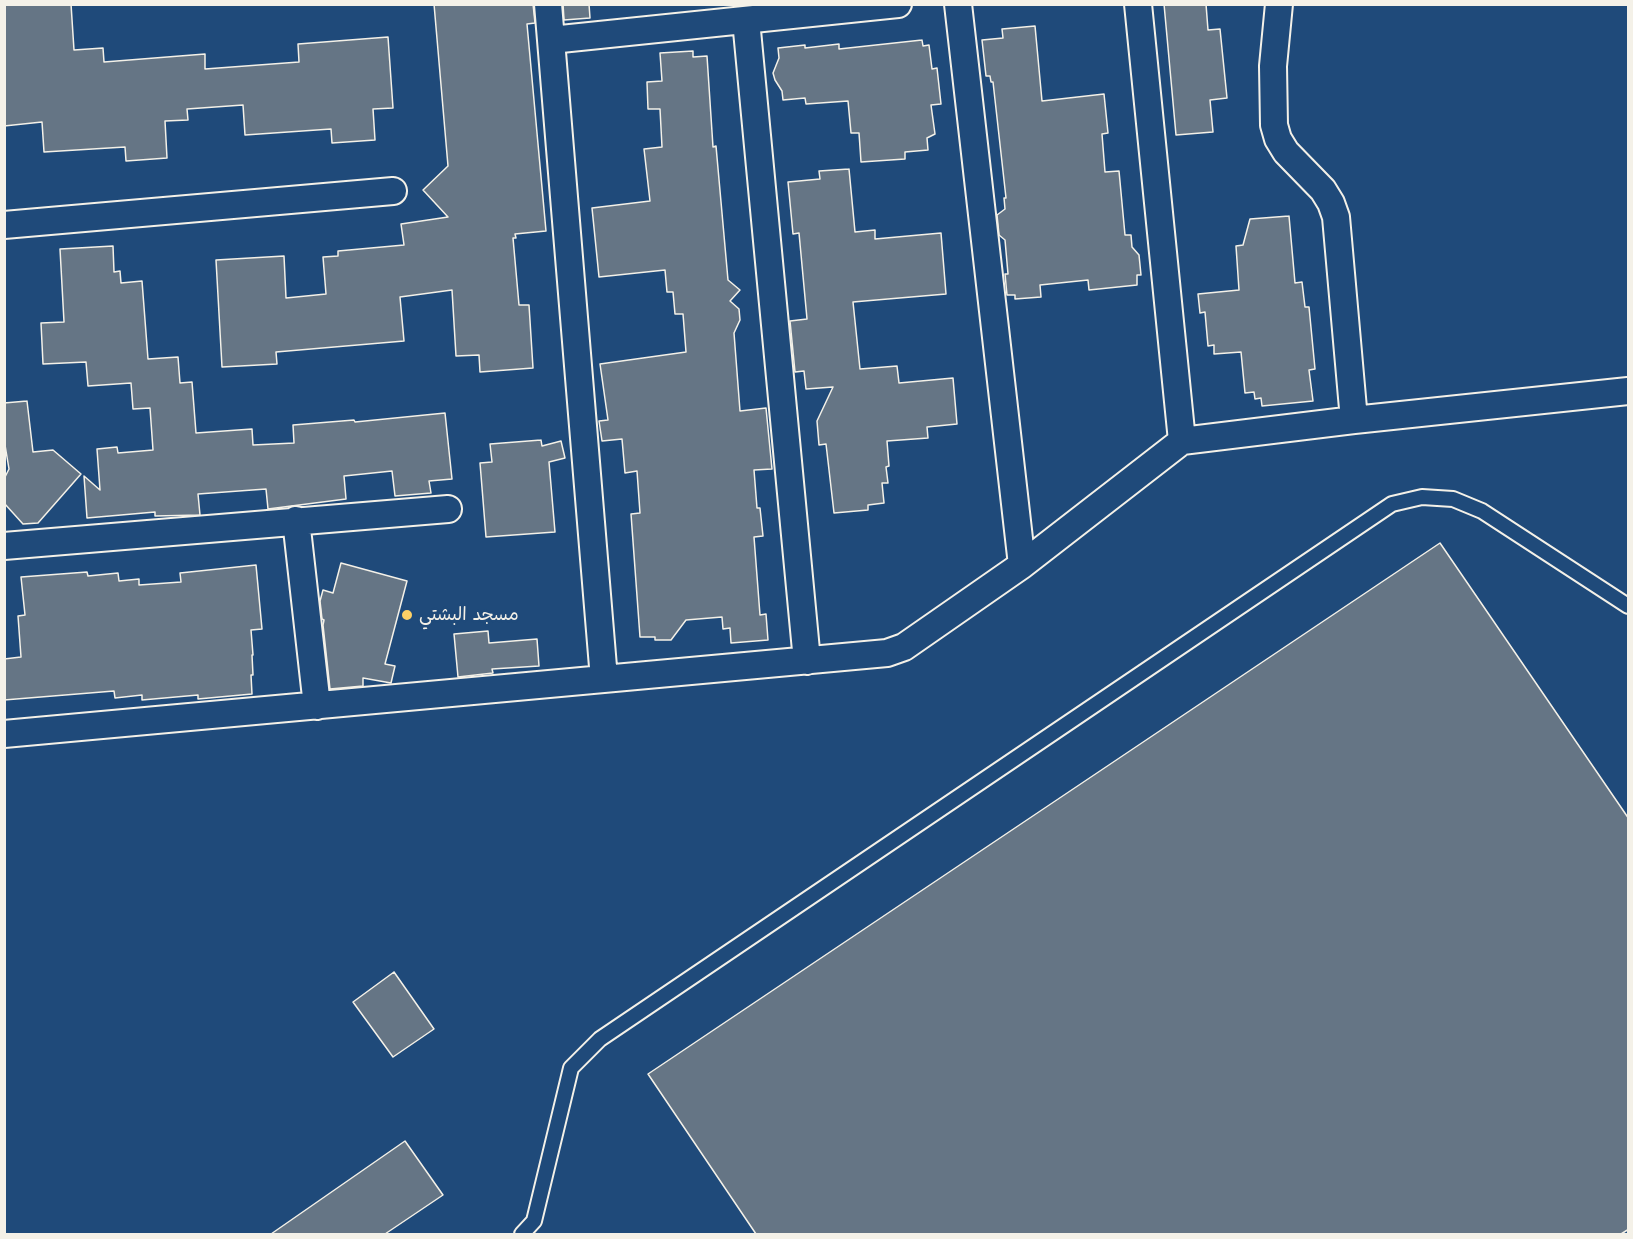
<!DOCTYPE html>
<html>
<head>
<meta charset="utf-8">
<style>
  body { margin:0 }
  #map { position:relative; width:1633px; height:1239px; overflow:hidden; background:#1f4a7a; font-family:"Playpen Sans",sans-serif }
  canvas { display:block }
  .frame { position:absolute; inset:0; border:6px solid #f4f1e8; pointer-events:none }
</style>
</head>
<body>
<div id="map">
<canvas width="1633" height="1239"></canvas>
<div class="frame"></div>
</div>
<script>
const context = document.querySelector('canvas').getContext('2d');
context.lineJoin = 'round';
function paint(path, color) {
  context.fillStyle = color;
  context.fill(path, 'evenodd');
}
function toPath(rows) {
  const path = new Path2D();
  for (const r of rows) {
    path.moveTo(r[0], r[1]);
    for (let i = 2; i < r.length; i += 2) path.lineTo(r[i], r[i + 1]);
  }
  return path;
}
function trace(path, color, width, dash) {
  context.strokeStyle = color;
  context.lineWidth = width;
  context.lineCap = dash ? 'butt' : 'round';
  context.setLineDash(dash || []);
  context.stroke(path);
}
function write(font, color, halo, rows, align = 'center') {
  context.font = font + ' "Playpen Sans","Playpen Sans Arabic",sans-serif';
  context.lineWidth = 4.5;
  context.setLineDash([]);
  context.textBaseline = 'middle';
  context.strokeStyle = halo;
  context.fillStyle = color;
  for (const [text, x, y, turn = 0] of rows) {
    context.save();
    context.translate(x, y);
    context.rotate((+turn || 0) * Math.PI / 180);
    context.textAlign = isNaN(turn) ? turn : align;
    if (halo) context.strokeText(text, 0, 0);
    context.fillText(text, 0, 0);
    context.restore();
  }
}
const building = toPath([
  [4,4,71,4,74,50,103,48,104,62,205,54,205,69,299,62,298,44,388,37,393,108,373,109,375,140,332,143,331,129,245,135,243,105,187,109,188,120,165,121,167,158,126,161,125,147,44,152,42,122,4,126,4,4],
  [434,4,533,4,535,23,527,24,546,231,515,234,516,238,513,238,519,305,529,305,533,368,480,372,479,355,456,356,452,290,400,297,404,341,276,352,277,364,222,367,216,260,284,256,286,298,326,294,323,257,338,256,338,251,404,245,401,224,448,217,423,190,448,166,434,4],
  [563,4,589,4,590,18,564,20,563,4],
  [1164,4,1206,4,1208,30,1220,29,1227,98,1210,100,1213,132,1176,135,1164,4],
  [1035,26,1042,101,1104,94,1108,133,1102,134,1105,172,1119,171,1125,235,1131,235,1132,247,1139,255,1141,275,1137,275,1137,285,1089,290,1088,280,1040,285,1041,297,1015,299,1015,295,1007,295,1005,274,1008,274,1005,240,999,235,997,215,1005,209,1004,198,1006,198,993,82,991,82,990,76,986,76,982,40,1003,38,1002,29,1035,26],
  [922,40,923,46,929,45,932,69,937,68,941,104,931,105,935,134,927,138,928,150,905,152,905,159,861,162,859,133,851,133,848,101,806,104,805,98,783,100,782,91,775,80,773,73,779,58,778,48,805,45,805,48,839,44,839,49,922,40],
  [693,51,693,57,707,56,713,147,716,146,728,280,740,290,730,301,739,309,740,320,734,333,740,411,766,408,772,469,754,470,757,508,760,508,763,536,754,537,760,615,766,614,768,640,731,643,730,628,723,629,722,617,686,620,671,640,655,640,655,637,640,637,631,514,640,513,637,471,625,473,622,439,602,441,599,421,608,420,600,364,686,352,683,314,675,314,673,292,667,292,665,270,599,277,592,208,650,201,644,149,662,147,660,109,648,109,647,82,662,81,660,53,693,51],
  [849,169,855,232,875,230,875,239,941,233,946,294,853,302,860,369,897,366,899,383,953,378,957,424,927,427,928,438,887,441,889,466,886,467,888,483,882,483,884,503,868,505,868,510,834,513,826,444,819,445,817,421,833,387,806,389,804,371,795,372,790,321,807,319,799,233,793,234,788,182,820,179,819,171,849,169],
  [1289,216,1295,283,1302,282,1305,307,1309,307,1315,369,1309,370,1313,401,1262,406,1261,398,1255,399,1254,392,1245,393,1241,352,1214,354,1214,345,1208,346,1205,312,1200,313,1198,294,1239,290,1236,246,1243,245,1250,219,1289,216],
  [113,246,114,272,120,271,121,283,142,281,148,359,178,357,180,383,192,382,196,433,252,429,253,445,294,443,293,425,354,420,355,422,445,413,452,479,429,481,431,493,395,496,392,471,344,476,346,499,268,509,266,489,198,494,200,515,155,516,155,512,87,518,84,476,100,490,97,449,117,447,118,453,153,450,150,408,133,409,131,383,88,386,86,362,43,364,41,323,64,322,60,249,113,246],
  [27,401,33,452,53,450,81,474,38,523,23,524,4,503,5,477,9,469,4,439,4,403,27,401],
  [541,440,542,446,561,441,565,458,549,462,555,532,486,537,480,463,492,462,490,444,541,440],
  [1440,543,1629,819,1629,1229,1621,1234,756,1234,648,1074,1440,543],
  [341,563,407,581,385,664,395,666,391,683,363,678,363,686,330,689,323,625,324,620,322,619,320,601,323,590,333,593,341,563],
  [256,565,262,629,251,630,253,655,252,655,253,675,251,675,252,694,198,699,198,695,142,700,142,695,115,698,114,691,4,700,4,659,21,657,18,616,25,615,21,577,87,572,88,576,118,573,119,581,139,579,139,585,181,582,180,573,256,565],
  [488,631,489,643,537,639,539,666,492,669,493,673,458,677,454,634,488,631],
  [394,972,434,1029,393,1057,353,1002,394,972],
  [405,1141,443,1195,385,1234,271,1234,405,1141]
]);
paint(building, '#657585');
trace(building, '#f4f1e8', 1.5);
const lane = toPath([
  [522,1234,534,1221,571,1068,600,1039,1392,504,1422,497,1453,499,1482,511,1628,606]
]);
const street = toPath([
  [548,4,604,679],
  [958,4,1022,565],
  [1138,4,1182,441],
  [1279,4,1273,66,1274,125,1278,139,1286,152,1323,190,1331,203,1336,217,1354,420],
  [746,20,807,661],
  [551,40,898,4],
  [4,225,393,191],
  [296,520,317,706],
  [4,546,448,509],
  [4,734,887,653,904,647,1022,565,1182,441,1354,420,1628,391]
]);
trace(lane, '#f4f1e8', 18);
trace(street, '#f4f1e8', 30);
trace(lane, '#1f4a7a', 14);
trace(street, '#1f4a7a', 26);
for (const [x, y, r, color] of [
  [407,615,6,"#ffd166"]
]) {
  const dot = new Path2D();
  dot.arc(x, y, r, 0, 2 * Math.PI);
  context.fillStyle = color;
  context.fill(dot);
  trace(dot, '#1f4a7a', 2);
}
write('18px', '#f4f1e8', '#1f4a7a', [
  ["مسجد البشتي",419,615]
], 'left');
</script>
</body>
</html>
